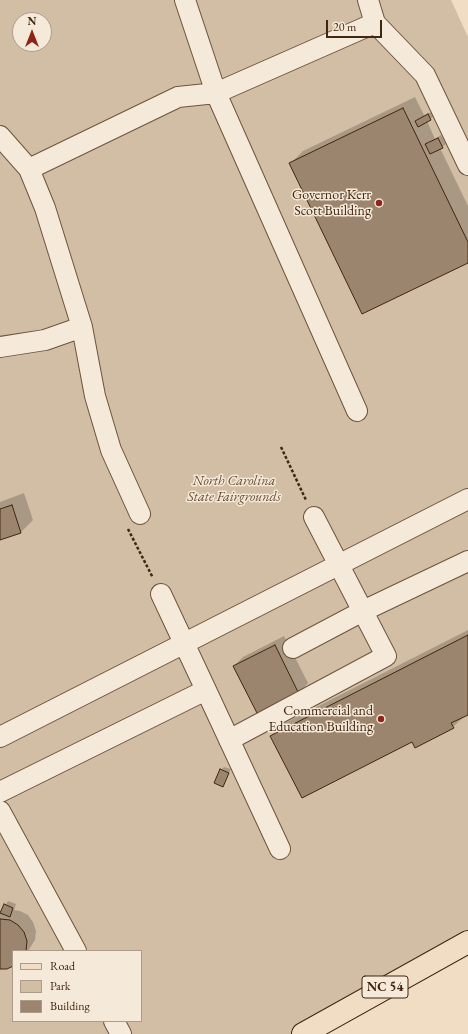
<!DOCTYPE html>
<html>
<head>
<meta charset="utf-8">
<style>
  body { margin:0 }
  #map { position:relative; width:468px; height:1034px; overflow:hidden; background:#f0ddc4; font-family:"EB Garamond",serif }
  canvas { display:block }
  .legend { position:absolute; left:12px; top:950px; width:130px; height:72px; box-sizing:border-box; background:#f5e9d9; border:1px solid #ad9b89; margin:0; padding:5px 7px; list-style:none; font-size:12px; color:#412610 }
  .legend li { display:flex; align-items:center; gap:8px; height:20px }
  .legend b { width:20px; border:1px solid #ad9b89 }
  .north { position:absolute; left:12px; top:12px; width:40px; height:40px; box-sizing:border-box; background:#f5e9d9; border:1px solid #ad9b89; border-radius:50%; rotate:0deg; font-size:11px; font-weight:700; line-height:16px; text-align:center; color:#412610 }
  .north::after { content:''; display:block; margin:auto; width:14px; height:18px; background:#8f2418; clip-path:polygon(50% 0,100% 100%,50% 72%,0 100%) }
  .scale { position:absolute; left:326px; top:20px; width:56px; height:18px; box-sizing:border-box; border:2px solid #412610; border-top:0; padding-left:5px; font-size:12px; line-height:14px; white-space:nowrap; color:#412610; -webkit-text-stroke:3px #f5e9d9; paint-order:stroke }
</style>
</head>
<body>
<div id="map">
<canvas width="468" height="1034"></canvas>
<ul class="legend">
<li><b style="height:5px;background:#f0ddc4"></b>Road</li>
<li><b style="height:11px;background:#d2bea5"></b>Park</li>
<li><b style="height:11px;background:#9c856e"></b>Building</li>
</ul>
<div class="north">N</div>
<div class="scale">20 m</div>
</div>
<script>
const context = document.querySelector('canvas').getContext('2d');
context.lineJoin = 'round';
function paint(path, color) {
  context.fillStyle = color;
  context.fill(path, 'evenodd');
}
function toPath(rows) {
  const path = new Path2D();
  for (const r of rows) {
    path.moveTo(r[0], r[1]);
    for (let i = 2; i < r.length; i += 2) path.lineTo(r[i], r[i + 1]);
  }
  return path;
}
function trace(path, color, width, dash) {
  context.strokeStyle = color;
  context.lineWidth = width;
  context.lineCap = dash ? 'butt' : 'round';
  context.setLineDash(dash || []);
  context.stroke(path);
}
function write(font, color, halo, rows, align = 'center') {
  context.font = font + ' "EB Garamond",serif';
  context.lineWidth = 3;
  context.setLineDash([]);
  context.textBaseline = 'middle';
  context.strokeStyle = halo;
  context.fillStyle = color;
  for (const [text, x, y, turn = 0] of rows) {
    context.save();
    context.translate(x, y);
    context.rotate((+turn || 0) * Math.PI / 180);
    context.textAlign = isNaN(turn) ? turn : align;
    if (halo) context.strokeText(text, 0, 0);
    context.fillText(text, 0, 0);
    context.restore();
  }
}
paint(toPath([
  [0,0,451,0,468,37,468,934,292,1034,0,1034],
  [20,20,44,20,44,44,20,44],
  [13,951,141,951,141,1021,13,1021]
]), '#d2bea5');
paint(toPath([
  [415,97,424,115,432,112,434,116,427,121,435,139,441,135,446,144,440,148,468,206,468,262,291,163,303,151],
  [24,493,33,520,21,532,0,539,0,502],
  [468,630,468,713,453,727,413,741,271,736,283,724],
  [284,636,308,683,299,693,234,666,243,657],
  [224,767,231,769,223,785,221,770],
  [8,901,16,904,14,910,20,911,28,915,33,922,36,931,35,940,28,951,13,951,13,965,0,968,0,913]
]), '#0003');
const building = toPath([
  [403,108,468,242,468,263,362,314,289,163,403,108],
  [428,114,431,120,418,127,415,121,428,114],
  [438,138,443,148,430,154,425,144,438,138],
  [12,505,21,533,0,540,0,509,12,505],
  [468,635,468,715,451,723,454,728,415,748,412,742,302,798,270,736,468,635],
  [275,645,299,694,258,715,233,666,275,645],
  [220,769,229,773,223,787,214,783,220,769],
  [4,904,13,908,10,917,0,913,4,904],
  [0,919,10,920,18,925,24,932,27,941,26,951,13,951,13,966,7,969,0,969,0,919]
]);
paint(building, '#9c856e');
trace(building, '#412610', 1);
const minor = toPath([
  [185,0,216,93,375,23],
  [368,0,375,23,425,75,468,165],
  [0,136,29,169],
  [0,347,45,340,82,327],
  [140,514,111,450,95,396,82,327,45,208,29,169,178,97,216,93,357,411],
  [293,648,363,611,468,561],
  [206,690,280,849],
  [0,737,468,499],
  [229,740,386,656,314,517],
  [0,792,206,690,161,594],
  [0,811,76,951],
  [114,1021,121,1034]
]);
const major = toPath([
  [303,1034,468,942]
]);
trace(minor, '#6d543d', 22);
trace(major, '#412610', 24);
trace(toPath([
  [281,447,306,500],
  [128,529,153,578]
]), '#412610', 2.5, [3, 2]);
trace(minor, '#f5e9d9', 20);
trace(major, '#f0ddc4', 22);
for (const [x, y, r, color] of [
  [379,203,4,"#8f2418"],
  [381,719,4,"#8f2418"]
]) {
  const dot = new Path2D();
  dot.arc(x, y, r, 0, 2 * Math.PI);
  context.fillStyle = color;
  context.fill(dot);
  trace(dot, '#f5e9d9', 1.5);
}
for (const [x, y, w] of [
  [385,987,46]
]) {
  const box = new Path2D();
  box.roundRect(x - w / 2, y - 11, w, 22, 3);
  context.fillStyle = '#f5e9d9';
  context.fill(box);
  trace(box, '#412610', 1);
}
write('bold 13px', '#412610', null, [
  ["NC 54",385,987]
]);
write('14px', '#412610', '#f5e9d9', [
  ["Governor Kerr",371,195],
  ["Scott Building",371,211],
  ["Commercial and",373,711],
  ["Education Building",373,727]
], 'right');
write('italic 14px', '#654c35', '#f5e9d9', [
  ["North Carolina",234,481],
  ["State Fairgrounds",234,497]
]);
</script>
</body>
</html>
